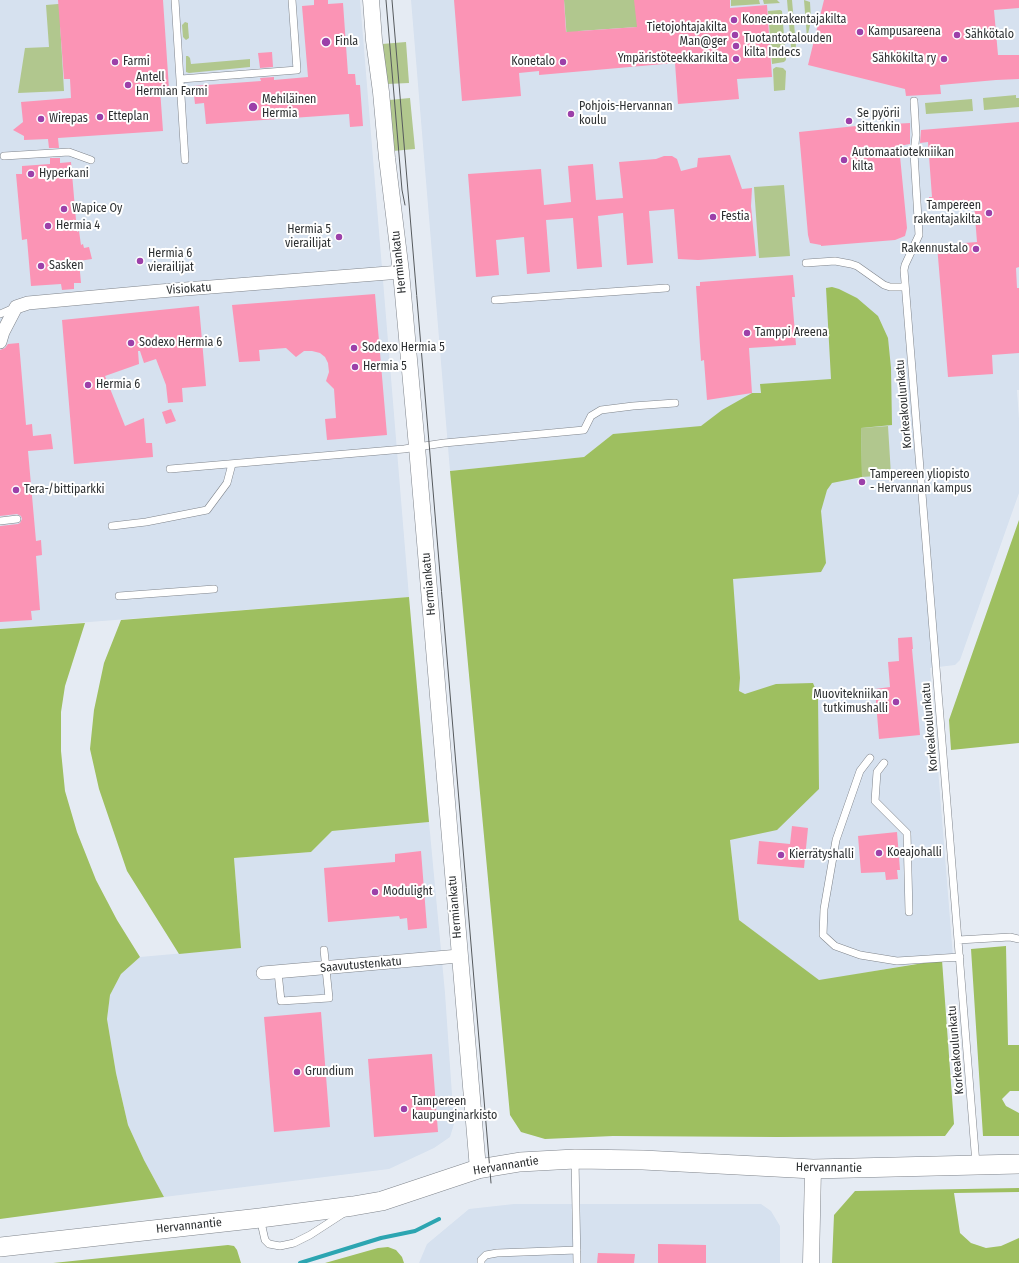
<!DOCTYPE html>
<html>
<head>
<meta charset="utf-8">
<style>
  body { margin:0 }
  canvas { display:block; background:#e5ebf3 }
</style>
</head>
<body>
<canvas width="1019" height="1263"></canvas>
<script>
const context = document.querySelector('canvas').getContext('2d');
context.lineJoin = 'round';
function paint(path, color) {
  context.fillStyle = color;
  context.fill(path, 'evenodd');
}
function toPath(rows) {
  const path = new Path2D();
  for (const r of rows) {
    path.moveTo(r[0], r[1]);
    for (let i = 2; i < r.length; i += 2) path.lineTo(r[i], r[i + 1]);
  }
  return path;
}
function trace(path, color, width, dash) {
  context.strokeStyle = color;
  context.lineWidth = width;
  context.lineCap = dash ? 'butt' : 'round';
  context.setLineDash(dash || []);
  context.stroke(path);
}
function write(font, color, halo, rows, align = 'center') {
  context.font = font + ' "Fira Sans Condensed",sans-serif';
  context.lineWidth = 4;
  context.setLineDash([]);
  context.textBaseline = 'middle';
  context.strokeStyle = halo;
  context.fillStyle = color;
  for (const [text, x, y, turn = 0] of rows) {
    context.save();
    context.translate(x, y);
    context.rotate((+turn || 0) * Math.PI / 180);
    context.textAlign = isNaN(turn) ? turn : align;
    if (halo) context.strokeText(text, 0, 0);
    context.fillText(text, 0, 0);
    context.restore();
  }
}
paint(toPath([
  [0,0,360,0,409,597,0,629],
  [411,0,1019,0,1019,390,1017,390,1019,419,1019,493,960,660,955,665,930,668,953,957,819,981,739,920,730,840,613,434,584,457,450,471],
  [429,822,445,993,454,1124,450,1137,434,1148,389,1169,164,1197,144,1160,128,1125,116,1073,107,1019,110,995,121,974,140,957,241,948,234,858,311,852,332,831],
  [514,1204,761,1204,771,1211,780,1226,780,1263,419,1263,427,1244,469,1209]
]), '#d6e1ef');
paint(toPath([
  [564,0,648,0,637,27,579,31,567,40],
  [731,0,759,0,760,4,731,6],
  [763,0,777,0,780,3,764,4],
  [787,0,792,0,796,46,792,58],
  [804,0,810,2,811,21,807,38],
  [70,3,60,22,64,91,18,93,25,48,49,47,46,5],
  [780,10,782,11,786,60,784,62,772,64,768,11],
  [185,22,188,23,188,26,189,38,186,40,183,37,182,25],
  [406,42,409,83,387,84,382,44],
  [186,56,188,56,190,58,191,64,250,59,250,67,189,73,186,72],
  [776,67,783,68,786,71,785,90,774,91,773,69],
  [1016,95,1016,98,1019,98,1019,107,984,110,983,98],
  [410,98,415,149,393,151,389,100],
  [972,99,973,111,926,114,925,103],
  [784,185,790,256,759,258,754,187],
  [888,426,891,475,862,477,861,428]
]), '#b1c78e');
paint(toPath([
  [832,287,839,289,857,298,878,316,888,338,891,368,892,425,861,428,862,477,832,483,827,490,821,511,826,563,821,572,733,579,740,678,739,691,745,694,776,684,813,683,818,695,819,789,777,830,730,840,739,920,819,980,942,960,954,1124,945,1136,777,1137,613,1136,545,1139,521,1132,510,1115,450,471,584,457,613,434,701,426,722,410,752,393,761,393,760,384,831,379,826,288],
  [1019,520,1019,743,951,750,949,720],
  [409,597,429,822,332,831,311,852,234,858,241,948,179,954,127,871,99,789,90,749,94,710,104,663,121,620],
  [85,623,65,686,61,712,61,751,65,791,77,832,96,880,117,920,140,957,121,974,110,995,107,1019,116,1073,128,1125,144,1160,164,1197,0,1219,0,629],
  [1006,946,1008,1045,1019,1045,1019,1091,1010,1091,1002,1099,1006,1106,1019,1113,1019,1136,983,1136,971,949],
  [1019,1188,1019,1192,954,1193,960,1233,971,1243,986,1248,1001,1246,1019,1238,1019,1263,832,1263,834,1215,855,1191],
  [228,1245,234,1246,237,1250,241,1263,53,1263],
  [388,1247,396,1250,402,1257,404,1263,325,1263,378,1248]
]), '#9ebf60');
trace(toPath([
  [300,1263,381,1238,415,1231,439,1219]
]), '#2ca5b1', 4);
paint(toPath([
  [58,0,163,0,169,89,160,89,163,131,58,138,59,148,49,148,48,139,24,140,24,136,13,130,23,122,21,102,71,98,70,79,64,79],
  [314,0,328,0,328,4,343,3,348,74,355,74,356,85,360,85,363,126,350,127,349,114,206,124,204,103,195,104,193,86,261,81,260,78,274,77,274,80,308,77,302,6,314,5],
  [454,0,564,0,566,32,637,27,634,0,730,0,730,8,767,5,772,77,737,79,739,99,678,104,675,63,539,75,539,71,519,73,521,96,462,101],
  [824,0,1019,0,1019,8,994,10,998,55,1019,55,1019,79,996,80,940,85,941,94,906,96,905,89,808,65],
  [272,52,273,67,260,68,258,53],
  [1019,122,1019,267,1016,268,1017,288,1019,288,1019,353,992,355,993,374,948,377,937,245,977,242,974,204,930,208,929,197,932,197,928,142,920,143,921,130],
  [910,123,910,144,899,146,907,228,905,236,895,240,821,246,821,245,810,243,808,235,799,132,856,126],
  [730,155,742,189,752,188,751,206,756,256,698,260,678,259,674,209,649,211,653,263,627,265,623,213,598,216,602,267,577,269,573,218,546,220,550,272,527,274,524,237,496,240,499,275,476,277,468,174,541,169,544,205,571,202,568,166,593,164,596,200,623,198,619,162,656,159,664,156,672,156,677,159,681,171,697,167,698,158],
  [50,158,60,158,60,163,71,162,77,232,79,231,81,245,83,244,84,248,89,247,92,259,79,261,81,283,74,283,74,289,62,290,61,284,31,286,27,239,22,240,16,174,22,174,22,166,50,164],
  [793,275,795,297,792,297,796,345,749,348,752,393,707,400,704,360,701,361,696,286,700,286,700,282],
  [375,294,387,435,327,440,325,419,336,418,334,389,326,381,329,372,328,363,325,357,320,353,312,351,304,351,296,357,286,348,259,350,260,361,239,362,232,305],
  [199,306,206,386,182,388,183,402,168,403,166,385,156,359,144,363,140,351,138,351,139,364,105,376,125,426,144,418,146,443,152,443,153,457,74,464,62,320],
  [19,343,26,425,32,424,33,436,51,434,53,449,28,451,36,541,41,540,42,555,36,556,40,610,31,611,32,620,0,622,0,526,18,524,20,523,22,519,21,516,17,514,0,516,0,350,5,348,8,344],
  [171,409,176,421,166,424,162,412],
  [912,637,913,649,912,649,920,735,879,739,875,689,890,687,888,662,899,661,898,638],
  [792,826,808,828,804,868,757,864,759,841,790,844],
  [897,832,900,870,897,870,898,879,886,880,885,872,861,873,858,836],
  [421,851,427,928,408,930,407,918,400,919,399,916,328,922,324,868,395,862,395,854],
  [321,1012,330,1127,274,1132,264,1017],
  [432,1054,438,1132,374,1137,368,1059],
  [658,1244,706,1245,706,1263,658,1263],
  [598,1253,635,1254,634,1263,597,1263]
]), '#fb94b5');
const service = toPath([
  [175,0,185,160],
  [181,79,297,70,292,0],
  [914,101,916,135,914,153,919,235,905,265,904,270,976,1164],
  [4,156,69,152,91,160],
  [806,263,835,261,851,264,857,266,884,285,890,287,905,287],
  [495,300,666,288],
  [0,314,14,308],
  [170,469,404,449,444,443,584,430,591,416,601,410,633,406,675,403],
  [0,521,17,519],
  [112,526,146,522,207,510,227,483,232,464],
  [119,596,214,589],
  [870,758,860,771,836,840,824,909,823,935,835,946,860,955,897,961,960,957],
  [884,763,877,772,875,801,907,833,909,912],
  [958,940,1010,937,1019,939],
  [278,972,281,1001,329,998,324,950],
  [575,1159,577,1263],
  [260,1218,265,1240,269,1244,280,1246,294,1243,310,1235,344,1213],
  [481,1263,481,1260,486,1255,497,1253,577,1250]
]);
const minor = toPath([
  [0,342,3,332,16,307,28,303,160,291,401,272],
  [263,973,459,956]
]);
const tertiary = toPath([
  [371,0,374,40,381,92,387,158,401,272,417,447,478,1169],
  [811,1263,813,1169]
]);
const secondary = toPath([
  [0,1247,260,1218,353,1206,382,1201,478,1169,520,1162,575,1159,643,1160,813,1169,1019,1164]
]);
trace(service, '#7f848b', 8);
trace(minor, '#7f848b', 14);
trace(tertiary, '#7f848b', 17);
trace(secondary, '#7f848b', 20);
trace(service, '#fff', 7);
trace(minor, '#fff', 13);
trace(tertiary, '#fff', 16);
trace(secondary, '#fff', 19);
trace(toPath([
  [386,0,402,190,405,205],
  [392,0,491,1183]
]), '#565a5d', 1);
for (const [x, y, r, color] of [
  [734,20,4,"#9c40a9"],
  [860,32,4,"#9c40a9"],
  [735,35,4,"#9c40a9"],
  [957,35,4,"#9c40a9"],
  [326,42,5,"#9c40a9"],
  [736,46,4,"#9c40a9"],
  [736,59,4,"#9c40a9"],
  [944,59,4,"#9c40a9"],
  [115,62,4,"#9c40a9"],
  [563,62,4,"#9c40a9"],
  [128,85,4,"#9c40a9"],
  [253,107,5,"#9c40a9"],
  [571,114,4,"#9c40a9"],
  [100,117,4,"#9c40a9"],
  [41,119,4,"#9c40a9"],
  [849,121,4,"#9c40a9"],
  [844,160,4,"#9c40a9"],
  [31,174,4,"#9c40a9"],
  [64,209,4,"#9c40a9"],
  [989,213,4,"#9c40a9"],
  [713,217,4,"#9c40a9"],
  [48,226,4,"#9c40a9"],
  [339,237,4,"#9c40a9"],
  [976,249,4,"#9c40a9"],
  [140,261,4,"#9c40a9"],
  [41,266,4,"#9c40a9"],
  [747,333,4,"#9c40a9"],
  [131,343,4,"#9c40a9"],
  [354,348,4,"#9c40a9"],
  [355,367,4,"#9c40a9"],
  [88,385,4,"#9c40a9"],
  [862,482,4,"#9c40a9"],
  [16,490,4,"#9c40a9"],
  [896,702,4,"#9c40a9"],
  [879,853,4,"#9c40a9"],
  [781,855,4,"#9c40a9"],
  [375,892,4,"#9c40a9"],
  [297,1072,4,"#9c40a9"],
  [404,1109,4,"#9c40a9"]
]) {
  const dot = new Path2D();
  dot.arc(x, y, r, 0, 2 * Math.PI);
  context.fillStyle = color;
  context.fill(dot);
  trace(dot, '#fff', 1.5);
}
write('12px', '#2d3032', '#fff', [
  ["Koneenrakentajakilta",742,20],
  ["Tietojohtajakilta",727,28,"right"],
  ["Man@ger",727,42,"right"],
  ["Kampusareena",868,32],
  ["Sähkötalo",965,35],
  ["Tuotantotalouden",744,39],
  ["kilta Indecs",744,53],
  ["Finla",335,42],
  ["Ympäristöteekkarikilta",728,59,"right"],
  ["Sähkökilta ry",936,59,"right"],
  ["Farmi",123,62],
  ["Konetalo",555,62,"right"],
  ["Antell",136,78],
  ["Hermian Farmi",136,92],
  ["Mehiläinen",262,100],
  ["Hermia",262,114],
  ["Pohjois-Hervannan",579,107],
  ["koulu",579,121],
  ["Se pyörii",857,114],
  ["sittenkin",857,128],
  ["Etteplan",108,117],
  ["Wirepas",49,119],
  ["Automaatiotekniikan",852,153],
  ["kilta",852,167],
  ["Hyperkani",39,174],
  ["Tampereen",981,206,"right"],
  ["rakentajakilta",981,220,"right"],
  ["Wapice Oy",72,209],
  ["Festia",721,217],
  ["Hermia 4",56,226],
  ["Hermia 5",331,230,"right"],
  ["vierailijat",331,244,"right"],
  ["Rakennustalo",968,249,"right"],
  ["Hermia 6",148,254],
  ["vierailijat",148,268],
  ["Sasken",49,266],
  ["Tamppi Areena",755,333],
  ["Sodexo Hermia 6",139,343],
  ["Sodexo Hermia 5",362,348],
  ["Hermia 5",363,367],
  ["Hermia 6",96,385],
  ["Tampereen yliopisto",870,475],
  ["- Hervannan kampus",870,489],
  ["Tera-/bittiparkki",24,490],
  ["Muovitekniikan",888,695,"right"],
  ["tutkimushalli",888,709,"right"],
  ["Koeajohalli",887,853],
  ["Kierrätyshalli",789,855],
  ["Modulight",383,892],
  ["Grundium",305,1072],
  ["Tampereen",412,1102],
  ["kaupunginarkisto",412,1116]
], 'left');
write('12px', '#2d3032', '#fff', [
  ["Hermiankatu",399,262,-96],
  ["Visiokatu",189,289,-4],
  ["Korkeakoulunkatu",904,404,-95],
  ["Hermiankatu",429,584,-95],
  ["Korkeakoulunkatu",930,727,-95],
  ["Hermiankatu",455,907,-95],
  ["Saavutustenkatu",361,965,-5],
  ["Korkeakoulunkatu",956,1050,-95],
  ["Hervannantie",506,1166,-9],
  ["Hervannantie",829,1168,1],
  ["Hervannantie",189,1226,-6]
]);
</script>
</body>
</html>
